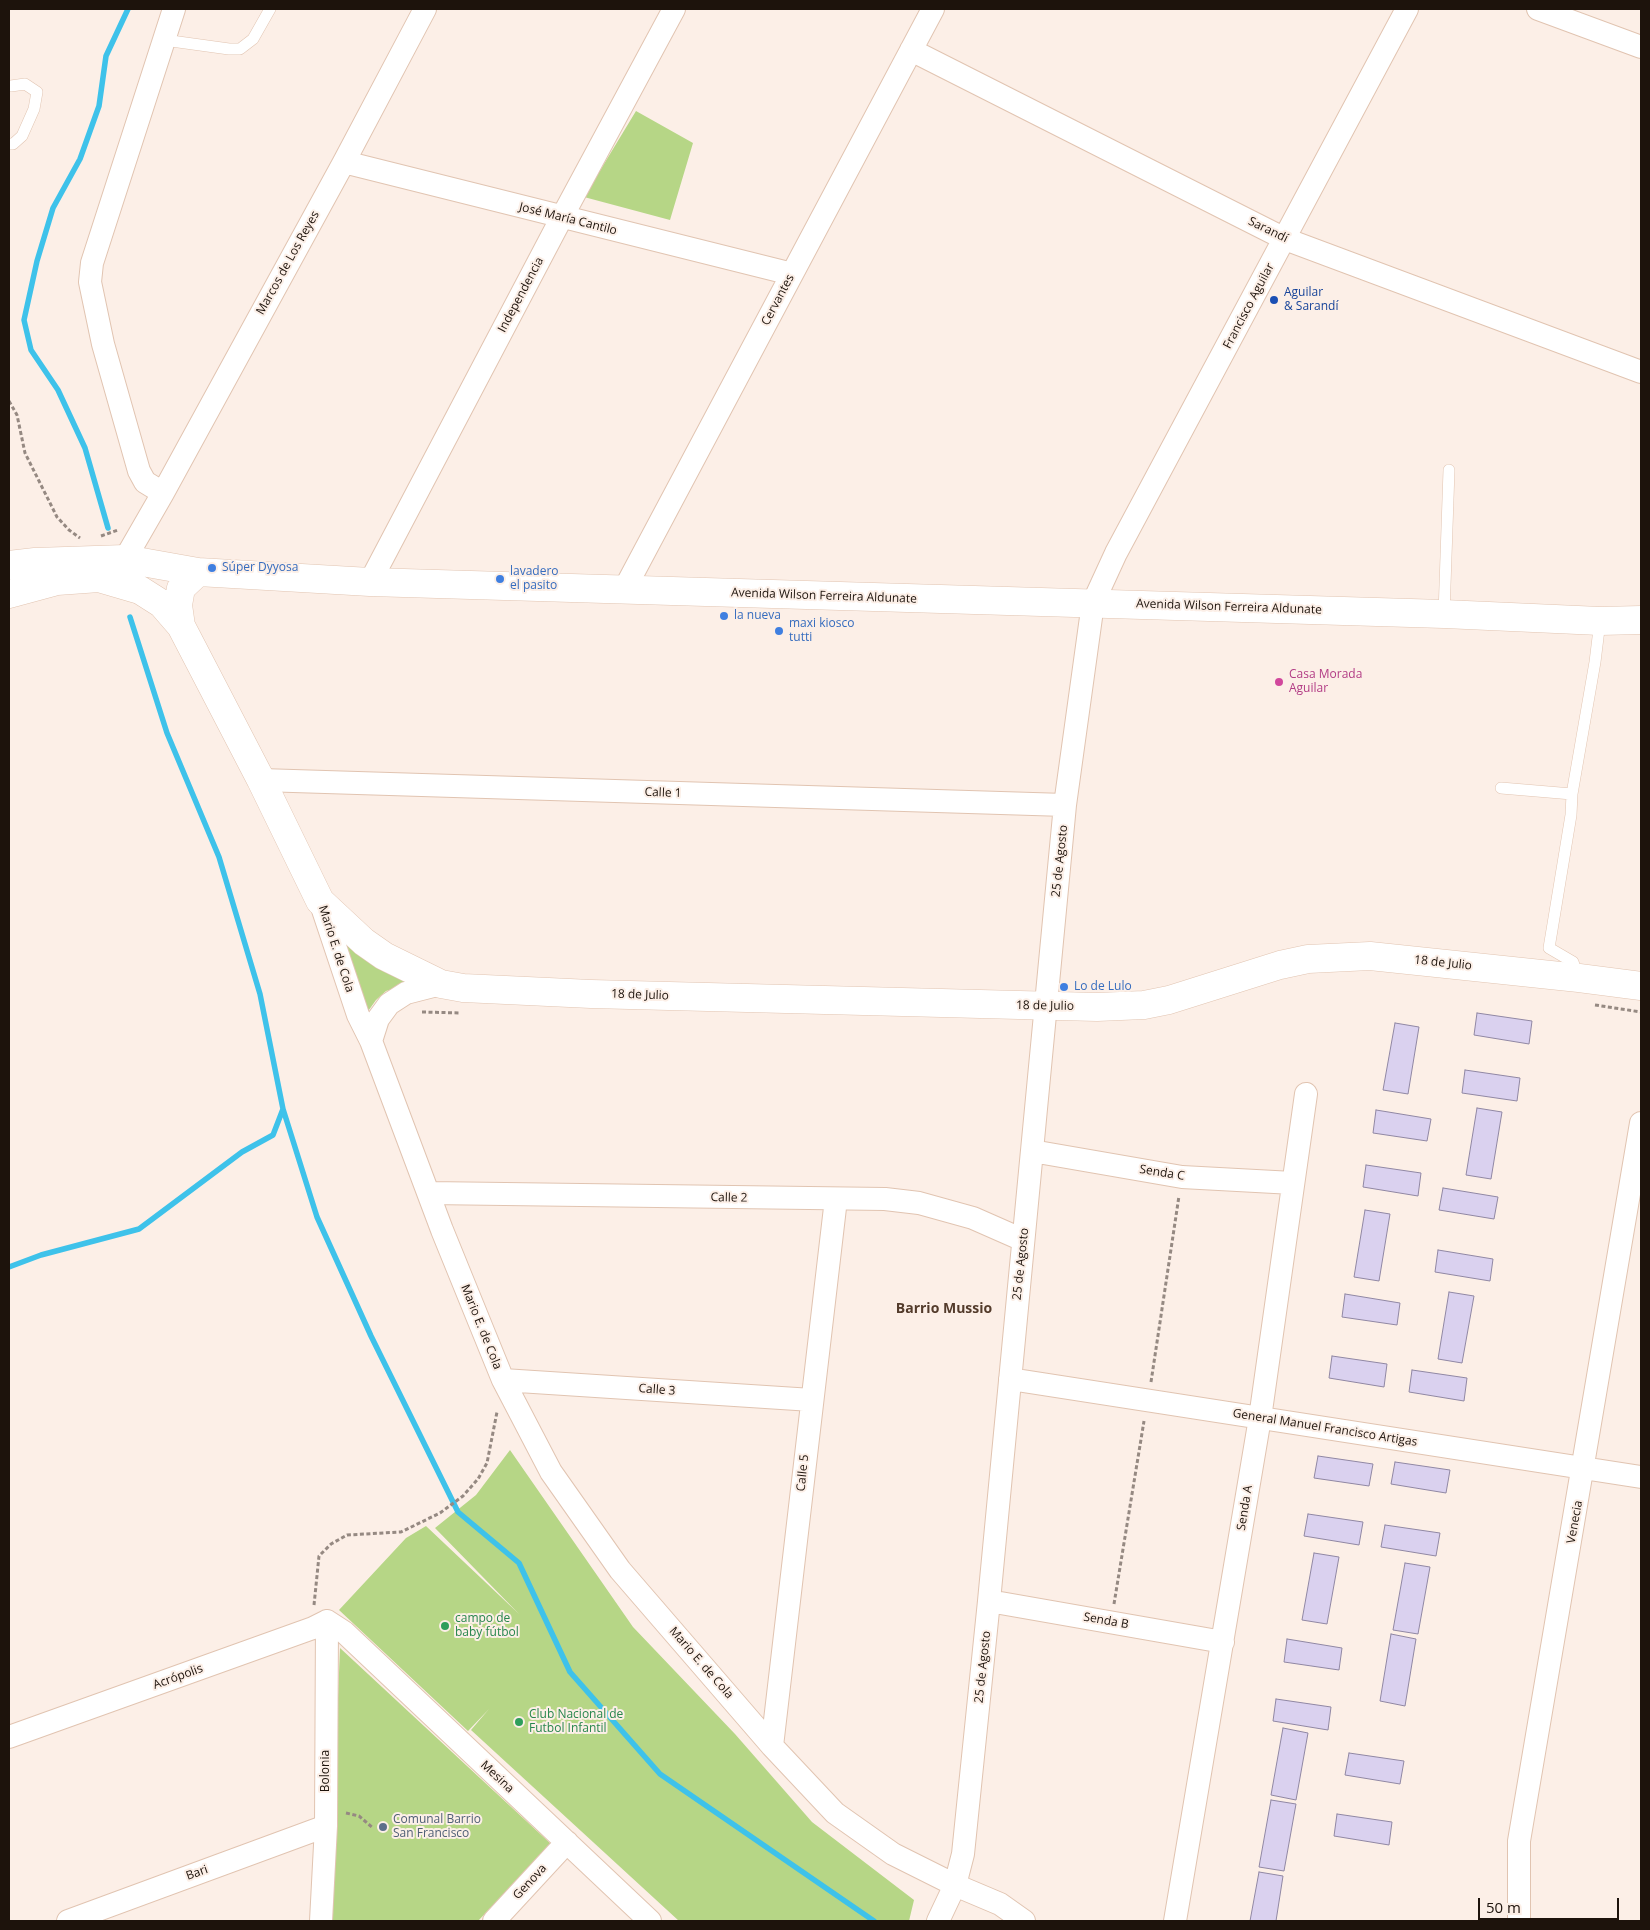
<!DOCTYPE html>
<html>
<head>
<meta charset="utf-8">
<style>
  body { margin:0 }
  #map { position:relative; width:1650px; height:1930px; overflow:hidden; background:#fcefe7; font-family:"Open Sans",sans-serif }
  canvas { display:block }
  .frame { position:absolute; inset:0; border:10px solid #1d130c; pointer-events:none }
  .scale { position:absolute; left:1478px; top:1898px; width:141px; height:22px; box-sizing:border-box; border:2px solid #1d130c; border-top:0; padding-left:6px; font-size:15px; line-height:18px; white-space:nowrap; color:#1d130c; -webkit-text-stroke:4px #fcefe7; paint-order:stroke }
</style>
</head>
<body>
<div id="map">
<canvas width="1650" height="1930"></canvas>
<div class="frame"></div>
<div class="scale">50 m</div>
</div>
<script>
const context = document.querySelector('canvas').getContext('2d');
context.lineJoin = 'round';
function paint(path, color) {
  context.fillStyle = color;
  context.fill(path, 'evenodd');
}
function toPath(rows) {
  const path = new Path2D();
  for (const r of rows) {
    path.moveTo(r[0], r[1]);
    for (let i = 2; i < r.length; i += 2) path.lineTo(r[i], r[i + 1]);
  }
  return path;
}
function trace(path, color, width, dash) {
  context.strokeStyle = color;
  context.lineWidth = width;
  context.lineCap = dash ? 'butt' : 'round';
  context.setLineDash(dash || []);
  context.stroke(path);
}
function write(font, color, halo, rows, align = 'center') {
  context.font = font + ' "Open Sans",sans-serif';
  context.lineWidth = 4;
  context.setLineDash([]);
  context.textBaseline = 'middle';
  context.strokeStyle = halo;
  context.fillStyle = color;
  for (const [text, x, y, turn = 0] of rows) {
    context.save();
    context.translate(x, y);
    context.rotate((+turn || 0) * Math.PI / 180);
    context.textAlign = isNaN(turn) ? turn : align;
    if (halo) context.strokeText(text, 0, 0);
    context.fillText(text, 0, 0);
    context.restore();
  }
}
paint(toPath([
  [636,111,693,143,670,220,584,197],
  [334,919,416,982,386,991,376,1000,366,1014],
  [510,1450,633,1627,735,1734,812,1822,914,1900,909,1921,679,1921,471,1730,489,1709,468,1731,339,1610,406,1538,426,1526,519,1614,435,1528,476,1495],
  [340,1648,551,1844,478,1921,329,1921]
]), '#b6d686');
trace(toPath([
  [108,528,85,448,58,390,31,350,24,320,37,261,53,208,80,159,99,106,106,56,128,9],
  [283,1109,317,1217,371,1336,458,1512,519,1563,570,1672,660,1774,874,1921],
  [9,1267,41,1255,139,1229,242,1152,273,1135,283,1109,260,994,219,857,167,733,130,617]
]), '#3ec2ea', 5.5);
const building = toPath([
  [1477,1013,1532,1021,1529,1044,1474,1035,1477,1013],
  [1395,1023,1419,1027,1408,1094,1383,1090,1395,1023],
  [1465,1070,1520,1078,1517,1101,1462,1093,1465,1070],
  [1477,1108,1502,1112,1491,1179,1466,1175,1477,1108],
  [1376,1110,1431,1119,1427,1141,1373,1133,1376,1110],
  [1366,1165,1421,1173,1418,1196,1363,1187,1366,1165],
  [1443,1188,1498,1197,1494,1219,1439,1210,1443,1188],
  [1365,1210,1390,1214,1379,1281,1354,1277,1365,1210],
  [1438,1250,1493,1259,1490,1281,1435,1272,1438,1250],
  [1449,1292,1474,1296,1462,1363,1438,1359,1449,1292],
  [1345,1294,1400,1303,1397,1325,1342,1317,1345,1294],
  [1332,1356,1387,1364,1384,1387,1329,1378,1332,1356],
  [1412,1370,1467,1378,1464,1401,1409,1392,1412,1370],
  [1318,1456,1373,1464,1369,1486,1314,1478,1318,1456],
  [1395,1462,1450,1470,1446,1493,1391,1484,1395,1462],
  [1308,1514,1363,1522,1359,1545,1304,1536,1308,1514],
  [1385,1525,1440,1533,1436,1556,1381,1547,1385,1525],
  [1314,1553,1339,1557,1327,1624,1302,1620,1314,1553],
  [1405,1563,1430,1567,1418,1634,1393,1630,1405,1563],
  [1391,1634,1416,1639,1405,1706,1380,1701,1391,1634],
  [1287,1639,1342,1648,1339,1670,1284,1662,1287,1639],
  [1276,1699,1331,1707,1328,1730,1273,1721,1276,1699],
  [1283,1728,1308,1733,1296,1800,1271,1795,1283,1728],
  [1349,1753,1404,1761,1400,1784,1345,1775,1349,1753],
  [1271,1800,1296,1804,1284,1871,1259,1867,1271,1800],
  [1337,1814,1392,1822,1389,1845,1334,1836,1337,1814],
  [1259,1872,1283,1876,1276,1921,1250,1921,1259,1872]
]);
paint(building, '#dad1ef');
trace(building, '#9087a3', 1);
const service = toPath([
  [164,40,229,49,240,49,253,39,270,9],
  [9,144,13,144,22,136,34,109,37,92,25,84,11,86],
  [1444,614,1449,470],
  [1501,788,1572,794],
  [1578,976,1573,962,1549,948,1571,815,1572,794,1595,662,1600,621]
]);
const minor = toPath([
  [1538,9,1641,47],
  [911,50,1285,239,1641,372],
  [344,162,792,274],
  [163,493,145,482,139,471,103,344,90,282,92,263,174,9],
  [114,569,125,559,163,493,344,162,425,9],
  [370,582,562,217,674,9],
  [624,590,933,9],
  [261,780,1065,805],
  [320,901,358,1015,371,1041,442,1230,503,1380,551,1472,620,1570,772,1746,835,1813,893,1854,955,1885,1000,1904,1024,1921],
  [371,1041,378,1019,389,1004,406,993,441,984],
  [1032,1151,1182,1177,1293,1183],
  [429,1193,885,1199,919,1203,973,1218,1023,1240],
  [1010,1379,1641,1477],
  [503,1380,812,1400],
  [989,1601,1223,1642],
  [9,1737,313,1628,327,1621,344,1632,650,1921],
  [772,1746,836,1199],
  [68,1921,326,1826],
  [321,1921,326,1826,327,1621],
  [494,1921,567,1842],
  [938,1921,955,1885,963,1854,989,1601,1065,805,1093,603,1116,553,1407,9],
  [1175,1921,1260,1418,1306,1094],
  [1519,1921,1519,1841,1641,1123]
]);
const tertiary = toPath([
  [9,565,35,562,125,559,198,572,370,582,1444,614,1600,621,1641,620],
  [198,572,181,588,178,605,181,626,261,780,320,901,364,942,384,956,441,984,463,988,591,994,1097,1007,1144,1005,1169,1000,1280,965,1308,959,1370,956,1579,978,1641,986],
  [9,594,57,581,99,578,140,590,162,604,181,626]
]);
trace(service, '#e1c4b1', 12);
trace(minor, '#e1c4b1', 24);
trace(tertiary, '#e1c4b1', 29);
trace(toPath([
  [9,401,17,415,25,453,57,517,69,530,80,538],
  [101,536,118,530],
  [1595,1005,1641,1012],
  [422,1012,460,1013],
  [1151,1382,1179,1196],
  [1114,1604,1144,1421],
  [314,1605,319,1556,331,1544,347,1535,401,1532,440,1513,463,1496,478,1479,487,1463,497,1412],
  [346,1813,359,1816,373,1828]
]), '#958982', 3, [4, 2.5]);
trace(service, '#fff', 11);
trace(minor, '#fff', 22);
trace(tertiary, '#fff', 28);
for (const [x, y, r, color] of [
  [1274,300,5,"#1a4fb4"],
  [212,568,5,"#3f7fe0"],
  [500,579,5,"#3f7fe0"],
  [724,616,5,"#3f7fe0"],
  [779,631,5,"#3f7fe0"],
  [1279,682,5,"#d1479c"],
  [1064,987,5,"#3f7fe0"],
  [445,1626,5,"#2e9e5b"],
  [519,1722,5,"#2e9e5b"],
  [383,1827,5,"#5c6f8a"]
]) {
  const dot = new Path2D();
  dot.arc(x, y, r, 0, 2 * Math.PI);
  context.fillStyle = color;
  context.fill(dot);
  trace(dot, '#fcefe7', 2);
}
write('12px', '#1d130c', '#fcefe7', [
  ["José María Cantilo",568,219,14],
  ["Sarandí",1268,230,26],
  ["Marcos de Los Reyes",288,263,-61],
  ["Independencia",521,295,-62],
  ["Cervantes",778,300,-62],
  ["Francisco Aguilar",1249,306,-62],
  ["Avenida Wilson Ferreira Aldunate",824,596,2],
  ["Avenida Wilson Ferreira Aldunate",1229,607,2],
  ["Calle 1",663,793,2],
  ["25 de Agosto",1060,861,-84],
  ["Mario E. de Cola",336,949,72],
  ["18 de Julio",1443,963,6],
  ["18 de Julio",640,995,2],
  ["18 de Julio",1045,1006,1],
  ["Senda C",1162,1173,9],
  ["Calle 2",729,1198,1],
  ["25 de Agosto",1021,1264,-84],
  ["Mario E. de Cola",481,1327,68],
  ["Calle 3",657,1390,4],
  ["General Manuel Francisco Artigas",1325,1428,9],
  ["Calle 5",803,1473,-84],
  ["Senda A",1245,1508,-81],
  ["Venecia",1575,1522,-80],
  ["Senda B",1106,1621,10],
  ["Mario E. de Cola",701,1663,49],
  ["25 de Agosto",983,1667,-84],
  ["Acrópolis",178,1677,-20],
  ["Bolonia",326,1771,-90],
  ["Mesina",497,1777,43],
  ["Bari",197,1873,-20],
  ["Genova",530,1882,-47]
]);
write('12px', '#164399', '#fcefe7', [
  ["Aguilar",1284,293],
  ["& Sarandí",1284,307]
], 'left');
write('12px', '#366cbe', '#fcefe7', [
  ["Súper Dyyosa",222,568],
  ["lavadero",510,572],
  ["el pasito",510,586],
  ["la nueva",734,616],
  ["maxi kiosco",789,624],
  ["tutti",789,638],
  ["Lo de Lulo",1074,987]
], 'left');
write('12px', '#b23c85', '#fcefe7', [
  ["Casa Morada",1289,675],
  ["Aguilar",1289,689]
], 'left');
write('12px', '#27864d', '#fcefe7', [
  ["campo de",455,1619],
  ["baby fútbol",455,1633],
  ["Club Nacional de",529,1715],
  ["Futbol Infantil",529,1729]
], 'left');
write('12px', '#4e5e75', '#fcefe7', [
  ["Comunal Barrio",393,1820],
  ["San Francisco",393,1834]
], 'left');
write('bold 14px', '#533b2b', '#fcefe7', [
  ["Barrio Mussio",944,1309]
]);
</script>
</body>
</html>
